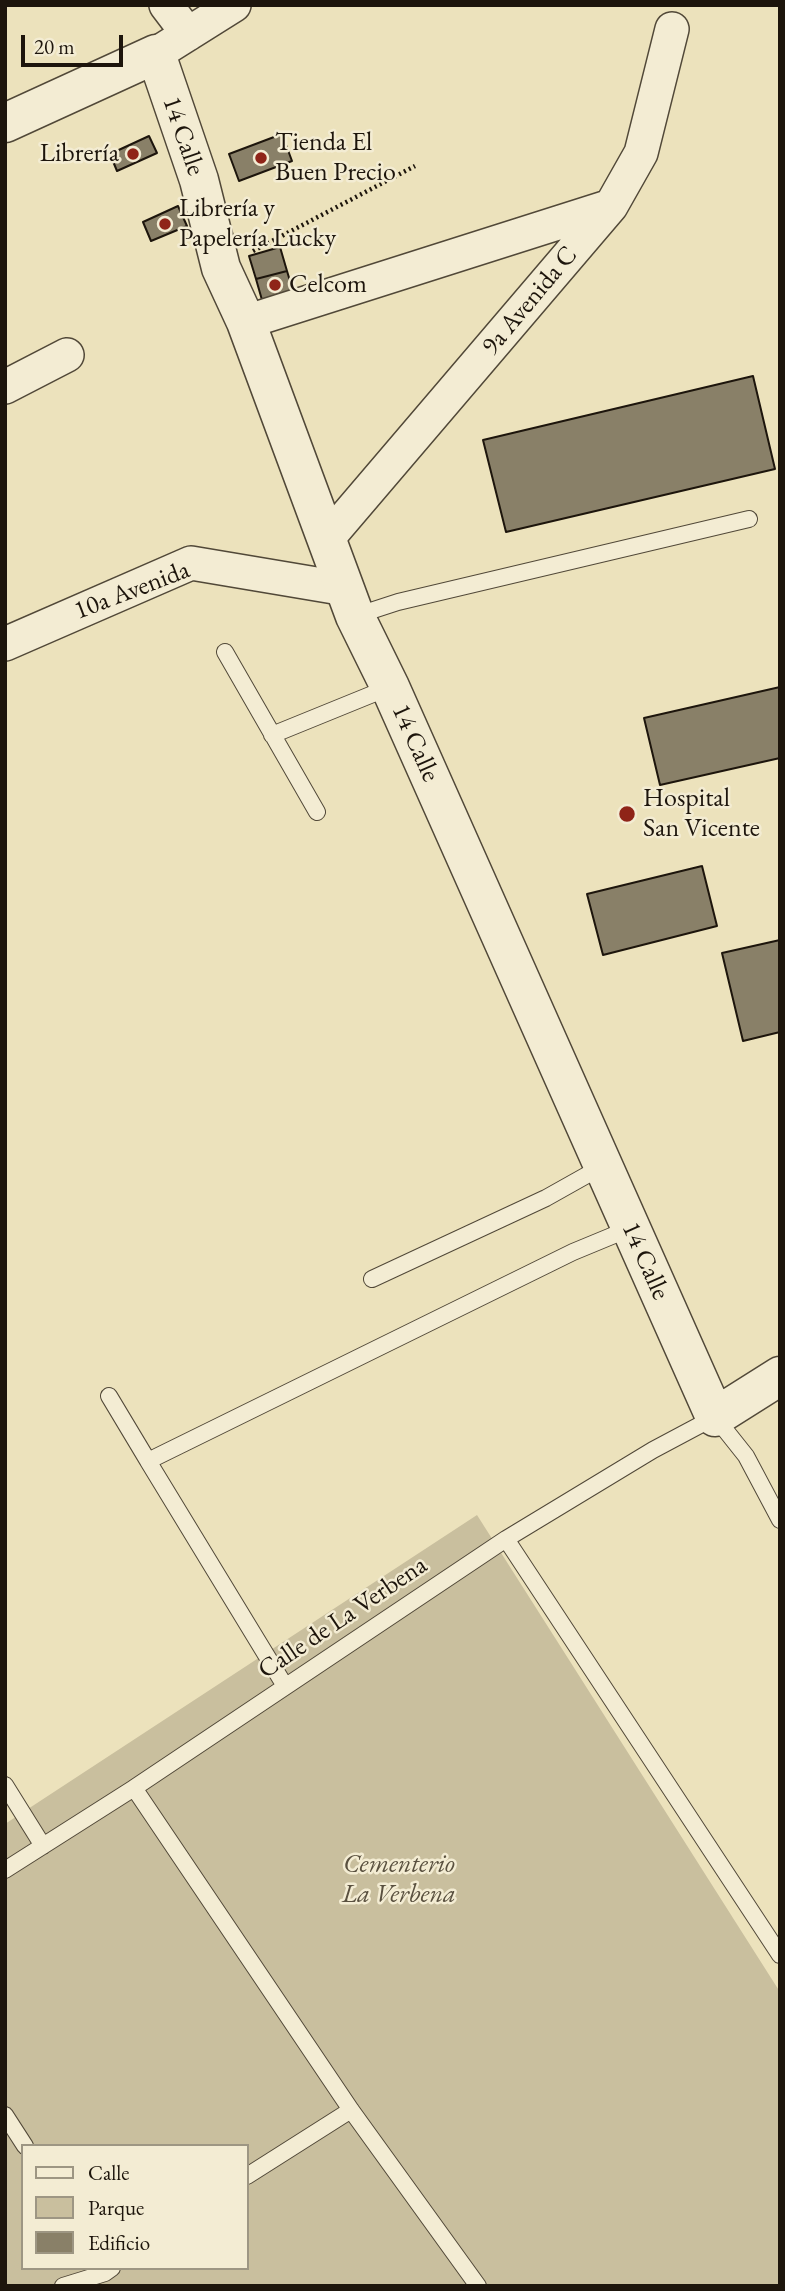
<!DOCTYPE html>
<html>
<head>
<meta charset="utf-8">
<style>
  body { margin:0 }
  #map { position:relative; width:785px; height:2291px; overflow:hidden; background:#ece2bc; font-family:"EB Garamond",serif }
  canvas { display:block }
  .frame { position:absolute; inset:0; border:7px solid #1d150c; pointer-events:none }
  .legend { position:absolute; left:21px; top:2144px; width:228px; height:126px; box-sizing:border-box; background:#f3ecd3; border:2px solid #9d9683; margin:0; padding:9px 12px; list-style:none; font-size:21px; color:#1d150c }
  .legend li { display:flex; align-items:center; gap:14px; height:35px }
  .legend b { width:35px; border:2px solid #9d9683 }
  .scale { position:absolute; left:21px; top:35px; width:102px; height:32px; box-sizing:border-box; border:4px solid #1d150c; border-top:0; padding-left:9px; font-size:21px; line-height:24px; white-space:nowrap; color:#1d150c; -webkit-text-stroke:5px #f3ecd3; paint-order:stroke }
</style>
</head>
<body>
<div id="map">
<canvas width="785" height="2291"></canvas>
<div class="frame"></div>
<ul class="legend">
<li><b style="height:9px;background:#f3ecd3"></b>Calle</li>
<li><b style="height:19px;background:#c9bf9e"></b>Parque</li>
<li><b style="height:19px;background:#898068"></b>Edificio</li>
</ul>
<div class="scale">20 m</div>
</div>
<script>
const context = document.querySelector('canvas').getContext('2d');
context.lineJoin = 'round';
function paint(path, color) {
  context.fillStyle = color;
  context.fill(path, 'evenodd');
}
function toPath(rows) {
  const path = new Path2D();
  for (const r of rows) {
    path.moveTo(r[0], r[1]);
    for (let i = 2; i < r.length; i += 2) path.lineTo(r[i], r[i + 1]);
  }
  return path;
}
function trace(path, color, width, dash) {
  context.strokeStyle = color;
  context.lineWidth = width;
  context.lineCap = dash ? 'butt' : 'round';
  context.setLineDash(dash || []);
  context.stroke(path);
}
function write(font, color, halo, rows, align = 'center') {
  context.font = font + ' "EB Garamond",serif';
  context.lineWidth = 5;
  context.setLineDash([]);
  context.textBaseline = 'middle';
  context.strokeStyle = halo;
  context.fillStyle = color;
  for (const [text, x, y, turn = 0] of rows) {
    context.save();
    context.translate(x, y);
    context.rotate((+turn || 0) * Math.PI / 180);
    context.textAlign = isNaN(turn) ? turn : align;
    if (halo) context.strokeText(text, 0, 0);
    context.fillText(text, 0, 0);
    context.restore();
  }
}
paint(toPath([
  [477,1515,780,1992,780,2286,5,2286,5,1824],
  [23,2146,247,2146,247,2268,23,2268]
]), '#c9bf9e');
const building = toPath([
  [282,134,292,161,239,181,229,154,282,134],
  [149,136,157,153,117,171,110,154,149,136],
  [178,206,187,226,151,241,143,222,178,206],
  [280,247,287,271,256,279,249,256,280,247],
  [287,271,293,291,262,300,256,279,287,271],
  [753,376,775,469,506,532,483,440,753,376],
  [780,687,780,758,660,785,644,718,780,687],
  [702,866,717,926,603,955,587,894,702,866],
  [780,940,780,1032,743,1041,722,953,780,940]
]);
paint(building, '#898068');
trace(building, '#1d150c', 2);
const service = toPath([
  [355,616,398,602,749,519],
  [225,652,317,812],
  [272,735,390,687],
  [372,1279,546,1198,603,1166],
  [109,1396,148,1461,573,1252,631,1228],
  [148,1461,285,1686],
  [506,1539,780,1955],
  [5,1785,43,1846],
  [134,1788,351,2110,478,2286],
  [5,1870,134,1788,506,1539,653,1450,715,1417,746,1456,780,1520],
  [5,2115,25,2146],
  [247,2176,351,2110],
  [63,2286,105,2273,112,2268]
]);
const minor = toPath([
  [166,5,188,34],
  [156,54,234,5],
  [246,322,611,206],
  [5,387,67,355],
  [327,539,611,206,641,153,672,29],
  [5,644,191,563,346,589]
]);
const tertiary = toPath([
  [5,123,156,54,199,180,221,268,246,322,355,616,390,687,715,1417,780,1376]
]);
trace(service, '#514838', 18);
trace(minor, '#514838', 36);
trace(tertiary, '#514838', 41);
trace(toPath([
  [253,251,415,166]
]), '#1d150c', 4.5, [2, 3.5]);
trace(service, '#f3ecd3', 16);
trace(minor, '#f3ecd3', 33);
trace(tertiary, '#f3ecd3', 38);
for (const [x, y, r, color] of [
  [133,154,7,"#8f2418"],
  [261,158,7,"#8f2418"],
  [165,224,7,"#8f2418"],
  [275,285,7,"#8f2418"],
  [627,814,9,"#8f2418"]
]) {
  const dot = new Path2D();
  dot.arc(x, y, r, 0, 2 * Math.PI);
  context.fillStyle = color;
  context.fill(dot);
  trace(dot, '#f3ecd3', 2.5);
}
write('26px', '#1d150c', '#f3ecd3', [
  ["14 Calle",183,136,71],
  ["9a Avenida C",530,301,-50],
  ["10a Avenida",132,591,-21],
  ["14 Calle",415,743,66],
  ["14 Calle",645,1261,66],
  ["Calle de La Verbena",343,1618,-34]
]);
write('26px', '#1d150c', '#f3ecd3', [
  ["Tienda El",275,143],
  ["Buen Precio",275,173],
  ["Librería",119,154,"right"],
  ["Librería y",179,209],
  ["Papelería Lucky",179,239],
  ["Celcom",289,285],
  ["Hospital",643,799],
  ["San Vicente",643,829]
], 'left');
write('italic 26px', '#59503f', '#f3ecd3', [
  ["Cementerio",399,1865],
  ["La Verbena",399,1895]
]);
</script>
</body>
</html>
